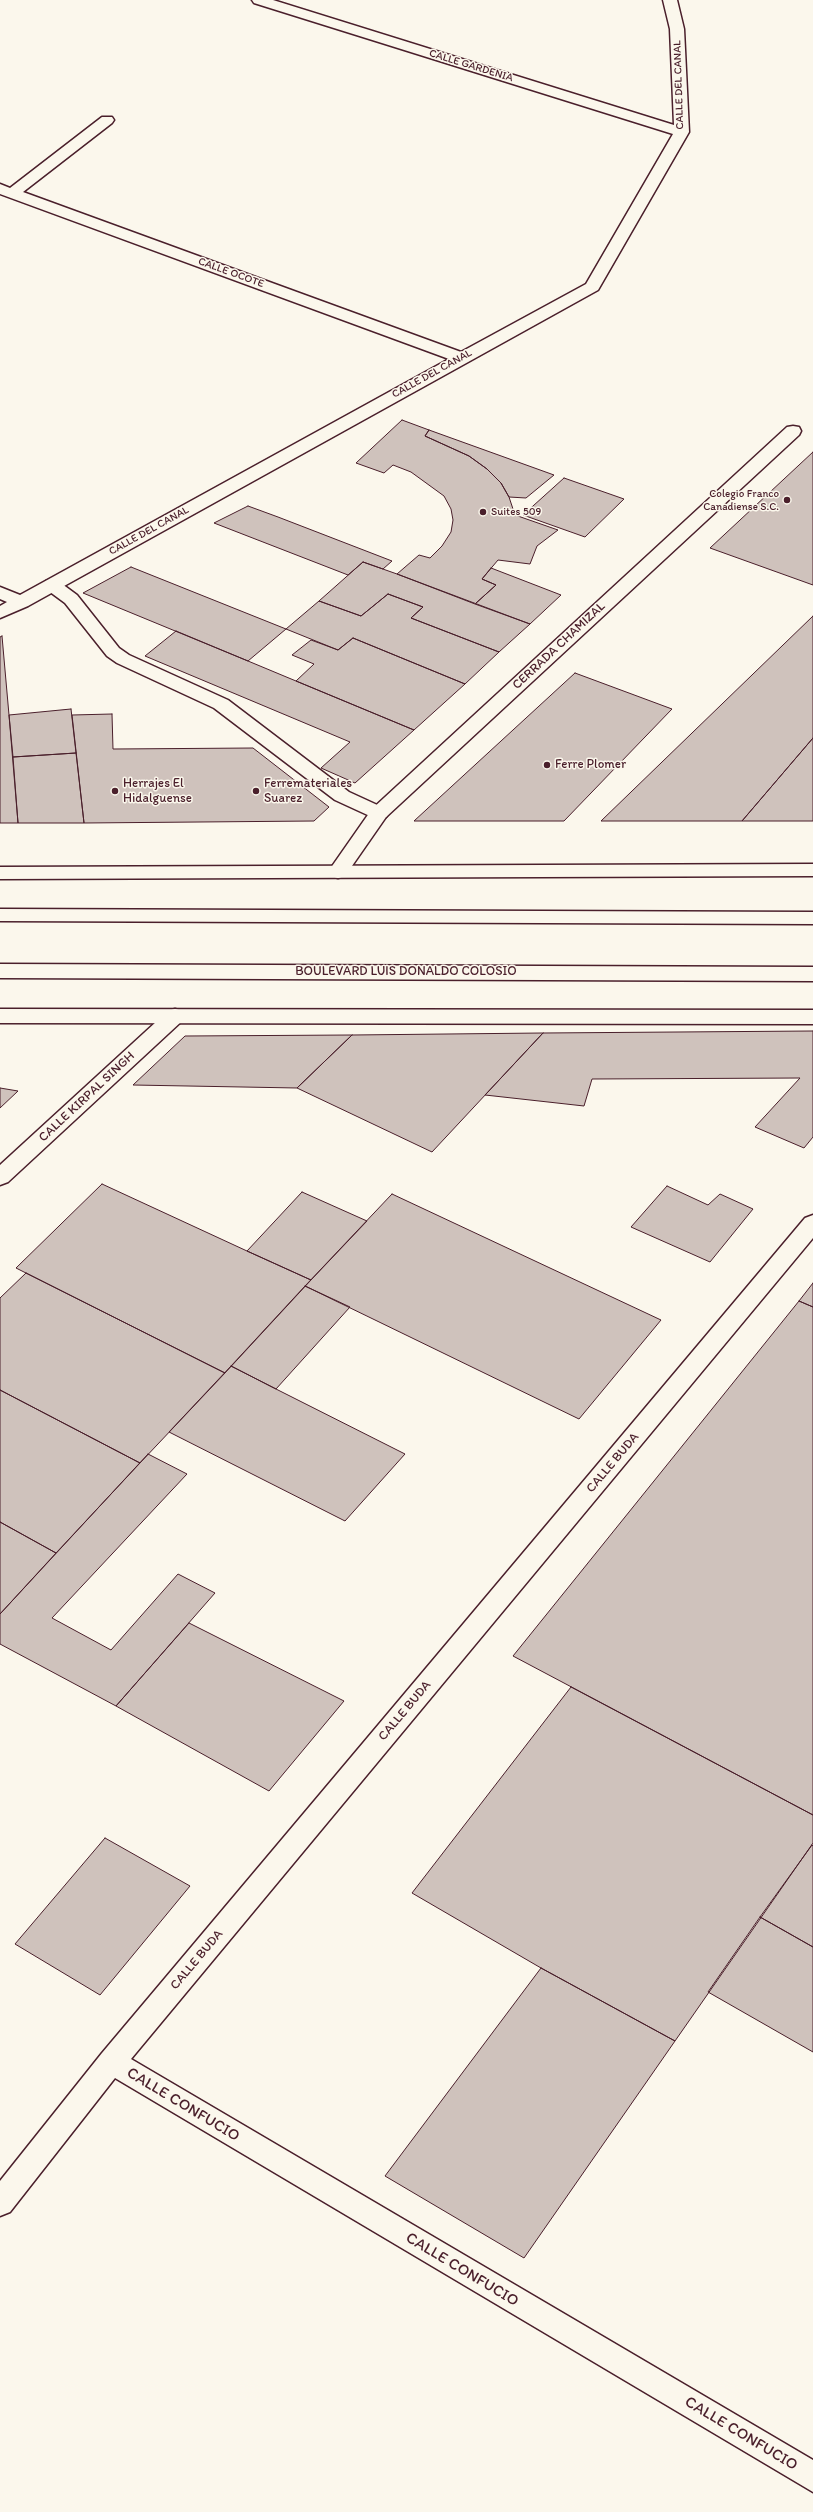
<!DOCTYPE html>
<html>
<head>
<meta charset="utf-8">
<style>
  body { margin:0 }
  canvas { display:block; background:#fbf7ec }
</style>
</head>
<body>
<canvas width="813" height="2512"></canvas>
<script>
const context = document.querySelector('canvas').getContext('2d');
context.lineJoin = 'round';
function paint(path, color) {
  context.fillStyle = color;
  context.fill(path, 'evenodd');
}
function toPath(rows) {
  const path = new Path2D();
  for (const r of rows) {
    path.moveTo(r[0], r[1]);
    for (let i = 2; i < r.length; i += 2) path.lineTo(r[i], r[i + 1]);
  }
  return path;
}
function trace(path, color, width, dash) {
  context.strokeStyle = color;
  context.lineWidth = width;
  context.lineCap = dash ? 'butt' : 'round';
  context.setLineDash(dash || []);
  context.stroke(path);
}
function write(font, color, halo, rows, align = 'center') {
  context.font = font + ' Itim,sans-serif';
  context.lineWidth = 3;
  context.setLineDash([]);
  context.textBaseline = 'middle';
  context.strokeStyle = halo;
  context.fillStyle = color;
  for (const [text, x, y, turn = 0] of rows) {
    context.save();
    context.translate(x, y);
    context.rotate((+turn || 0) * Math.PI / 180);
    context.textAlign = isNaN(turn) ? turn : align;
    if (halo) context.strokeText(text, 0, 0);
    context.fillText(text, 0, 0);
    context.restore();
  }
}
const building = toPath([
  [402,420,429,430,425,436,469,456,487,469,501,483,509,497,515,515,558,530,537,546,530,564,498,560,482,579,496,585,475,604,397,574,419,555,430,558,442,546,451,532,453,520,451,509,444,496,411,472,393,465,384,473,356,463,402,420],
  [429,430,554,475,526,498,509,497,501,483,487,469,469,456,425,436,429,430],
  [813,452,813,585,710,548,813,452],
  [564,478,624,499,585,537,523,515,564,478],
  [248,506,278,517,392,561,383,569,363,562,348,575,214,523,248,506],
  [363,562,397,574,530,624,499,652,411,618,423,607,388,594,361,616,319,601,363,562],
  [131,567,286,629,248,661,83,593,131,567],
  [491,568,561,595,530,624,475,604,496,585,482,579,491,568],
  [388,594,423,607,411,618,499,652,465,684,353,638,338,650,286,629,319,601,361,616,388,594],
  [813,616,813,738,742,821,601,821,813,616],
  [176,631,296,681,414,730,355,783,321,768,350,742,145,656,176,631],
  [2,636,9,715,18,823,0,823,0,637,2,636],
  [353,638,465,684,414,730,296,681,314,664,292,655,311,640,338,650,353,638],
  [575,673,672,709,564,821,414,821,575,673],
  [71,709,76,753,13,757,9,715,71,709],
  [112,714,113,749,253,748,329,807,314,821,84,823,72,715,112,714],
  [813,738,813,821,742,821,813,738],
  [76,753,84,823,18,823,13,757,76,753],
  [813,1031,813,1137,804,1148,755,1127,800,1078,592,1079,584,1106,485,1095,543,1033,813,1031],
  [543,1033,432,1152,297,1088,352,1035,543,1033],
  [352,1035,297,1088,133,1085,185,1036,352,1035],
  [0,1088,18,1091,0,1108,0,1088],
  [102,1184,247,1251,311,1280,225,1373,16,1268,102,1184],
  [667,1186,708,1205,720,1194,753,1209,710,1262,631,1227,667,1186],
  [302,1192,367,1221,311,1280,247,1251,302,1192],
  [392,1194,661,1320,579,1419,305,1286,392,1194],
  [26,1273,225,1373,140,1463,0,1390,0,1298,26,1273],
  [813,1283,813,1307,799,1301,813,1283],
  [305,1286,350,1307,276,1389,231,1366,305,1286],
  [799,1301,813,1307,813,1815,513,1656,799,1301],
  [231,1366,276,1389,405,1454,345,1521,169,1432,231,1366],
  [0,1390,140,1463,56,1553,0,1522,0,1390],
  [148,1454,187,1474,52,1618,111,1650,178,1574,215,1593,116,1706,0,1644,0,1614,148,1454],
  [0,1522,56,1553,0,1614,0,1522],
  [189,1623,344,1701,269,1791,116,1706,189,1623],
  [571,1687,813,1815,813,1843,675,2041,541,1968,412,1893,571,1687],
  [105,1838,190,1886,100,1995,15,1944,105,1838],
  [812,1845,813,1846,813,1947,760,1917,812,1845],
  [760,1917,813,1947,813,2052,708,1992,760,1917],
  [541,1968,675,2041,524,2258,385,2176,541,1968]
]);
paint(building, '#cfc2bc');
trace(building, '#4a1f2b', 1);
const lane = toPath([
  [52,580,58,581,77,595,119,648,129,655,228,700,349,792,386,809,389,813,386,817,372,817,335,800,214,708,117,663,107,656,65,603,46,589,43,585,46,581,52,580]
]);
const street = toPath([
  [252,0,273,0,674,125,670,29,663,0,677,0,684,29,689,132,598,290,28,606,0,618,0,606,7,602,0,599,0,587,20,595,449,359,0,194,0,184,10,188,102,117,112,117,114,120,112,123,23,192,461,352,586,284,673,134,254,3,252,0],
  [793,426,799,427,801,431,799,435,386,817,345,876,338,878,331,876,328,872,372,809,787,427,793,426],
  [175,1009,182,1011,185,1016,182,1021,8,1182,0,1185,0,1165,168,1011,175,1009],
  [813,1215,813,1238,131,2059,813,2460,813,2492,115,2078,10,2212,0,2216,0,2181,102,2053,805,1218,813,1215]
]);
const secondary = toPath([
  [813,864,813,876,0,879,0,867,813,864],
  [0,1009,813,1010,813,1024,0,1023,0,1009]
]);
const primary = toPath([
  [0,909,813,912,813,924,0,921,0,909],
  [0,964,813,967,813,981,0,978,0,964]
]);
trace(lane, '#4a1f2b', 3);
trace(street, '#4a1f2b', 3);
trace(secondary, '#4a1f2b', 3);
trace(primary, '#4a1f2b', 3);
paint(lane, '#fbf7ec');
paint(street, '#fbf7ec');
paint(secondary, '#fbf7ec');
paint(primary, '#fbf7ec');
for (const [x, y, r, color] of [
  [787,500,4,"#4a1f2b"],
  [483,512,4,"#4a1f2b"],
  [547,765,4,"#4a1f2b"],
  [115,791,4,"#4a1f2b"],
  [256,791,4,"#4a1f2b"]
]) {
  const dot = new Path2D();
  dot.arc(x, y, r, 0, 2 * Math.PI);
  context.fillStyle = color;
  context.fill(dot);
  trace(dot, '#fbf7ec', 1.5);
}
write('11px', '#4a1f2b', '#fbf7ec', [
  ["CALLE GARDENIA",471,66,17],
  ["CALLE DEL CANAL",679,85,-92],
  ["CALLE OCOTE",231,273,20],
  ["CALLE DEL CANAL",432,374,-29],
  ["CALLE DEL CANAL",149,531,-29]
]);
write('11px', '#4a1f2b', '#fbf7ec', [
  ["Colegio Franco",779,494],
  ["Canadiense S.C.",779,507],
  ["Suites 509",491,512,"left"]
], 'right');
write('13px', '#4a1f2b', '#fbf7ec', [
  ["CERRADA CHAMIZAL",559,646,-43],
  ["BOULEVARD LUIS DONALDO COLOSIO",406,972],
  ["CALLE KIRPAL SINGH",87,1097,-43],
  ["CALLE BUDA",613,1463,-50],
  ["CALLE BUDA",405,1711,-50],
  ["CALLE BUDA",197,1960,-50]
]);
write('13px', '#4a1f2b', '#fbf7ec', [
  ["Ferre Plomer",555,765],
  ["Herrajes El",123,784],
  ["Hidalguense",123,799],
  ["Ferremateriales",264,784],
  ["Suarez",264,799]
], 'left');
write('16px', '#4a1f2b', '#fbf7ec', [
  ["CALLE CONFUCIO",183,2105,31],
  ["CALLE CONFUCIO",462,2270,31],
  ["CALLE CONFUCIO",741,2434,31]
]);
</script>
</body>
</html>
